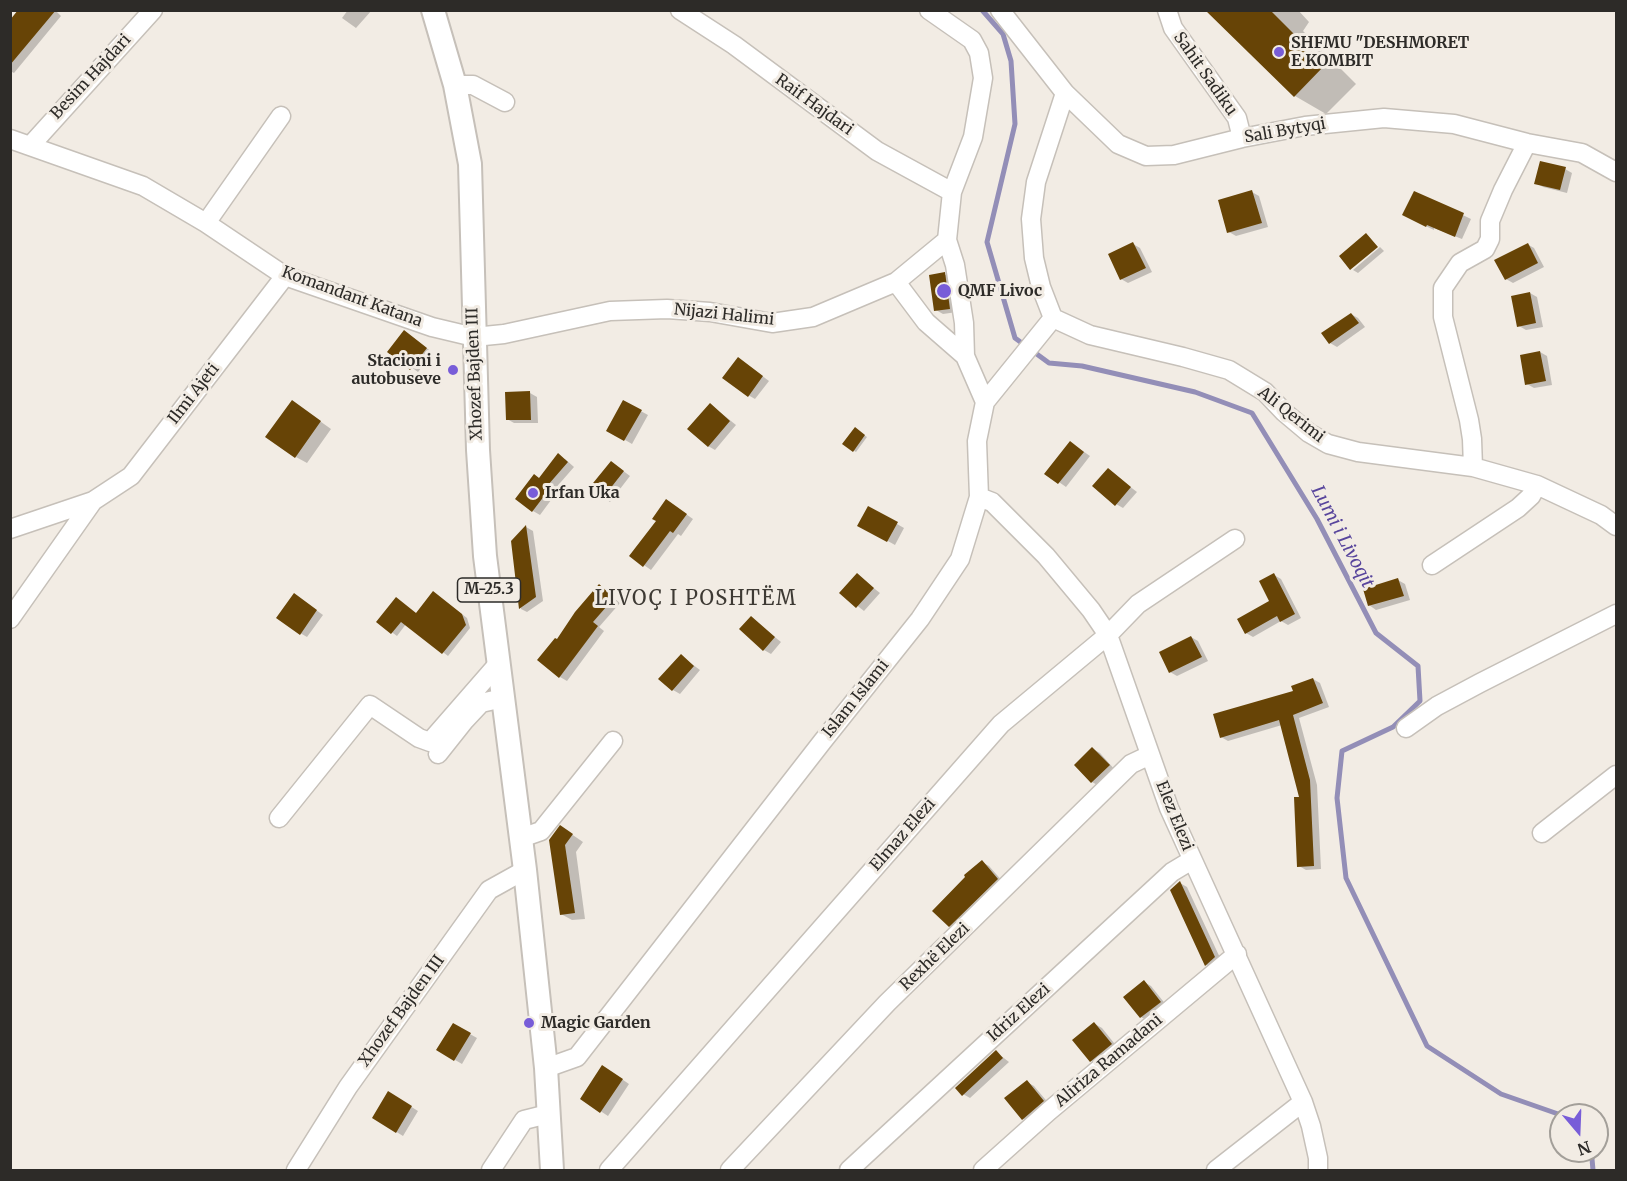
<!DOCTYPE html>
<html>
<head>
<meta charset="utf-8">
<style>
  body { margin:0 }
  #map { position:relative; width:1627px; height:1181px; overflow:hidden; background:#f2ece4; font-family:Merriweather,serif }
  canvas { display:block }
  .frame { position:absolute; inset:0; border:12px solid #2d2b28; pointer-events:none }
  .north { position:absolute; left:1549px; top:1103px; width:60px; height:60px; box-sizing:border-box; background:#f2ece4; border:2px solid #a39f99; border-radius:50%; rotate:161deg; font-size:16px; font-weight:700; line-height:24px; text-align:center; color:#2d2b28 }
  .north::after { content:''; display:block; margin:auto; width:21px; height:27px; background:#785dd8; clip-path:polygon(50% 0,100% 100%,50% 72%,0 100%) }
</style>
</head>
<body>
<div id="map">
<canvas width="1627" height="1181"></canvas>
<div class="frame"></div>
<div class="north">N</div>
</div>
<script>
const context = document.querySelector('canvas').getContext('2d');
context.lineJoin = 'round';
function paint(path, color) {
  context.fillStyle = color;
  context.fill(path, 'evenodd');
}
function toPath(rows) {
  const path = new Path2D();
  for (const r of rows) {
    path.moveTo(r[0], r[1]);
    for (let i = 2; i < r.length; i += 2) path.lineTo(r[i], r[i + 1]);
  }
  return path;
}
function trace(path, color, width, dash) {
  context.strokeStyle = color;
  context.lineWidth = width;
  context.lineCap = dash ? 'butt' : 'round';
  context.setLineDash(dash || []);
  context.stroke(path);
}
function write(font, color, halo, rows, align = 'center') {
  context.font = font + ' Merriweather,serif';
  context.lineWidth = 6;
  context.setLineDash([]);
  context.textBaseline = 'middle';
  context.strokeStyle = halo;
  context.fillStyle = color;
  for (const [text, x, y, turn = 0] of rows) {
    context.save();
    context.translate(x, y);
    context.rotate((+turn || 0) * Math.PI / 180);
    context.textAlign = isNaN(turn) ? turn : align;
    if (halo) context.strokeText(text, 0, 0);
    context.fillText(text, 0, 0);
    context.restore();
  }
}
paint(toPath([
  [55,10,61,16,14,73,10,71,10,24],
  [348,10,372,10,356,28,342,18],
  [1298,10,1309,22,1303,31,1356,84,1326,114,1295,96,1208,11],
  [1565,169,1572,173,1567,193,1543,187,1536,183],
  [1252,192,1259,196,1268,227,1236,236,1229,232],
  [1415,192,1471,219,1462,239,1434,228,1434,230,1411,219],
  [1133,244,1140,248,1152,272,1128,283,1121,279],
  [1527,244,1534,248,1544,267,1513,283,1506,279],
  [1380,247,1384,251,1358,273,1353,270],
  [944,274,951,278,957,312,943,314,936,310],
  [1530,293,1537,297,1543,327,1526,330,1519,326],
  [1351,314,1358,318,1365,327,1337,347,1330,343,1324,334],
  [411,336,433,353,418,372,389,351],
  [1540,352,1547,356,1552,385,1534,388,1527,384],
  [745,363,769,381,755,399,748,395],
  [530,393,537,397,538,423,514,423,507,419],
  [624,402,648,415,632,444,608,430],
  [711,405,736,425,715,450,708,446],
  [303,409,331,429,307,463,296,457],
  [855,429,867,437,856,452,844,444],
  [1077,447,1090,456,1066,487,1046,473],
  [565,459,574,467,554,490,557,492,540,515,533,511,540,479],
  [618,467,630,476,610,502,591,488],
  [1108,470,1137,492,1123,508,1116,504],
  [673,505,693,519,681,536,678,534,651,570,631,556],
  [869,508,904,528,895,545,859,525],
  [526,527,533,531,543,601,527,612,521,609,512,542],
  [857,575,880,593,864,611,841,593],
  [1274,575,1281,579,1301,618,1288,625,1281,621,1253,637,1246,633,1271,602],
  [1398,580,1405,584,1410,600,1376,610,1369,605],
  [599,586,620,603,599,627,604,631,567,681,560,677,557,641],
  [438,596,467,618,470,628,448,656,406,624,397,636,378,622,416,614],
  [301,599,323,615,307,637,300,633],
  [751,618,781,642,771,654,764,650],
  [1191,637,1198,641,1208,661,1177,676,1170,672,1161,653],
  [681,656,700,670,680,694,673,690],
  [1313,679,1320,683,1329,707,1299,718,1317,785,1321,869,1306,870,1299,866,1301,799,1282,725,1228,741,1221,737],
  [1093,749,1100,753,1115,770,1099,786,1092,782],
  [561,827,583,842,576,852,585,919,572,920,561,914],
  [982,862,989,866,1004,883,956,930,949,926],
  [1180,883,1187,887,1222,962,1213,969,1206,965,1171,890],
  [1144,982,1151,986,1167,1006,1148,1021,1141,1017],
  [1095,1024,1102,1028,1118,1048,1098,1065,1091,1061],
  [454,1025,477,1038,462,1064,438,1050],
  [996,1052,1009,1062,970,1098,963,1094],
  [610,1071,629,1084,608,1116,582,1099],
  [1027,1082,1034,1086,1050,1105,1030,1123,1023,1119],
  [389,1093,418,1111,403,1136,374,1118]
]), '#0003');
trace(toPath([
  [982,10,1003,34,1011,61,1015,124,987,242,1015,338,1049,363,1082,366,1195,392,1252,413,1317,519,1376,633,1418,666,1420,701,1393,727,1342,751,1337,798,1346,878,1427,1046,1501,1094,1561,1115],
  [1588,1151,1592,1159,1593,1170]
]), '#938eb7', 5);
paint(toPath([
  [18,10,56,10,10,65,10,20],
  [1205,10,1270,10,1325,65,1294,97],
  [1540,161,1566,167,1560,190,1534,184],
  [1252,190,1262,223,1227,233,1218,200],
  [1414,191,1464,213,1455,237,1427,225,1426,227,1402,215],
  [1366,233,1378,247,1350,270,1339,256],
  [1133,242,1146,268,1120,280,1108,254],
  [1528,243,1538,263,1505,280,1494,260],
  [945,272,950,309,934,311,929,275],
  [1530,292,1536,323,1517,327,1511,296],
  [1351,313,1359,323,1329,344,1321,333],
  [404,330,427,348,410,370,387,352],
  [1540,351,1546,381,1525,385,1520,355],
  [738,357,763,376,748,397,722,378],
  [530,391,531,420,506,420,505,392],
  [292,400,321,421,295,458,265,437],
  [623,400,642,410,624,441,606,431],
  [710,403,730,421,708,447,687,429],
  [855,427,865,435,853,452,842,444],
  [1070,441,1084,452,1058,484,1044,474],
  [558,453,568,462,548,485,551,487,532,512,515,499,534,474,539,478],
  [611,461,624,471,602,499,589,488],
  [1108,468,1131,487,1115,506,1092,486],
  [666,499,687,514,673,533,670,531,643,567,629,556,656,521,652,519],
  [868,506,898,522,887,542,857,526],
  [526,525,536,597,519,609,511,541],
  [857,573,874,588,856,608,839,593],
  [1274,573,1295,614,1280,622,1277,616,1245,634,1237,619,1269,601,1259,581],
  [1398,578,1404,596,1368,606,1363,589],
  [599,584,614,598,593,622,598,626,559,678,537,660,555,638,557,639,575,612],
  [433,591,462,614,466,625,442,654,401,622,391,634,376,622,396,597,416,613],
  [294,593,317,610,300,635,276,618],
  [751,616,775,637,763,651,739,629],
  [1191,636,1202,657,1169,673,1159,652],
  [681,654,694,666,672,691,658,679],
  [1313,678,1323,703,1293,715,1310,780,1314,866,1297,867,1294,797,1299,797,1279,720,1220,738,1213,714,1293,691,1291,686],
  [1092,747,1110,765,1091,783,1074,765],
  [560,825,573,834,565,845,575,913,560,915,549,840],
  [982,860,998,879,949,927,932,911,965,877,964,875],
  [1180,881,1215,957,1205,966,1170,890],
  [1144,980,1161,1002,1140,1018,1123,997],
  [1094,1022,1112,1044,1090,1062,1072,1040],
  [453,1023,471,1033,454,1061,436,1050],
  [996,1050,1003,1058,962,1096,955,1088],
  [602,1065,623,1079,600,1113,580,1099],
  [1027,1080,1044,1101,1022,1120,1004,1098],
  [388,1091,412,1106,396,1133,372,1118]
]), '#674406');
const minor = toPath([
  [680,10,734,45,877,151,952,192],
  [1000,10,1065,93,1036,182,1031,219,1034,258,1041,287,1053,318],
  [1167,10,1173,28,1237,118,1242,138],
  [455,85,473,85,505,102],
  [1065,93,1118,144,1146,156,1174,155,1242,138,1305,126,1384,118,1454,124,1527,143,1582,153,1616,172],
  [10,139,143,186,206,223,285,276,432,327,474,337,504,334,610,311,667,309,710,312,772,323,813,317,896,282,947,240,952,192,973,137,983,78,979,53,972,40,929,10],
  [31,145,153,10],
  [206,223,281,116],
  [947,240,955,265,964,323,965,356],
  [1053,318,1090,335,1183,357,1229,370,1265,392,1284,412,1309,433,1328,444,1358,452,1473,467,1537,485,1601,515,1616,526],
  [985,402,1053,318],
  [1473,467,1472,439,1469,420,1443,317,1443,288,1460,263,1485,249,1490,239,1490,221,1503,190,1527,143],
  [979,497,992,502,1046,556,1091,610,1108,635,1169,808,1303,1102,1311,1126,1318,1158,1318,1170],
  [10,529,93,501,131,476,285,276],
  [1432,565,1518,508,1531,496,1537,485],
  [10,619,93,501],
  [1406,728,1437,706,1480,683,1616,614],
  [438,754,465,720,481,703,503,698],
  [279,818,370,705,419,738,430,742,498,664],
  [1542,833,1616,775],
  [521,838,541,831,613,741],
  [546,1068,577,1057,822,742,920,619,960,559,979,497,977,441,985,402,965,356,926,322,896,282],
  [296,1170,348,1087,489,890,525,870],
  [491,1170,524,1120,548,1114],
  [609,1170,1001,724,1108,635,1138,604,1235,539],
  [730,1170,887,1003,1131,764,1150,755],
  [849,1170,1172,872,1192,860],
  [983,1170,1049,1111,1237,954],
  [1216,1170,1303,1102]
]);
const major = toPath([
  [433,10,455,85,470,164,478,450,485,556,525,870,546,1068,552,1170]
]);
trace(minor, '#c6c0b9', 21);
trace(major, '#c6c0b9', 26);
trace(minor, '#fff', 18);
trace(major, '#fff', 22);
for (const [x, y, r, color] of [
  [1279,52,6,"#785dd8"],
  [944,291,8,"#785dd8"],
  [453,370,6,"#785dd8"],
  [533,493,6,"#785dd8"],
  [529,1023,6,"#785dd8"]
]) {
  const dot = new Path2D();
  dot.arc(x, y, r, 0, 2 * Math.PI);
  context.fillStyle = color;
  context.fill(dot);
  trace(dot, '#f2ece4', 2);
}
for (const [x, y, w] of [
  [489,590,63]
]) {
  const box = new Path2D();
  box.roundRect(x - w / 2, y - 12, w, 24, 4.5);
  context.fillStyle = '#f2ece4';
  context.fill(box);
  trace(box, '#2d2b28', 1.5);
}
write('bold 15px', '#2d2b28', null, [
  ["M-25.3",489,590]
]);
write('bold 16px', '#2d2b28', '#f2ece4', [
  ["SHFMU \"DESHMORET",1291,43],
  ["E KOMBIT",1291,61],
  ["QMF Livoc",958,291],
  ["Stacioni i",441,361,"right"],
  ["autobuseve",441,379,"right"],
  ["Irfan Uka",545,493],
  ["Magic Garden",541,1023]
], 'left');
write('16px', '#2d2b28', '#f2ece4', [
  ["Sahit Sadiku",1205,74,55],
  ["Besim Hajdari",91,77,-47],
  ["Raif Hajdari",814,105,36],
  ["Sali Bytyqi",1285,131,-10],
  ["Komandant Katana",352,297,20],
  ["Nijazi Halimi",724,315,6],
  ["Xhozef Bajden III",475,374,-92],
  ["Ilmi Ajeti",194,394,-52],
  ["Ali Qerimi",1291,415,38],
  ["Islam Islami",856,699,-51],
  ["Elez Elezi",1174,816,68],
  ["Elmaz Elezi",903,835,-49],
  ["Rexhë Elezi",935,957,-44],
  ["Xhozef Bajden III",402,1011,-54],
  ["Idriz Elezi",1019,1013,-42],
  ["Aliriza Ramadani",1109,1061,-40]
]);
write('italic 18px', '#58459c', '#f2ece4', [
  ["Lumi i Livoqit",1342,537,62]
]);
context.letterSpacing = '1.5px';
write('20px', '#3e3a34', '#f2ece4', [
  ["LIVOÇ I POSHTËM",696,599]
]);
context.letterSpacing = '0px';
</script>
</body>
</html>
